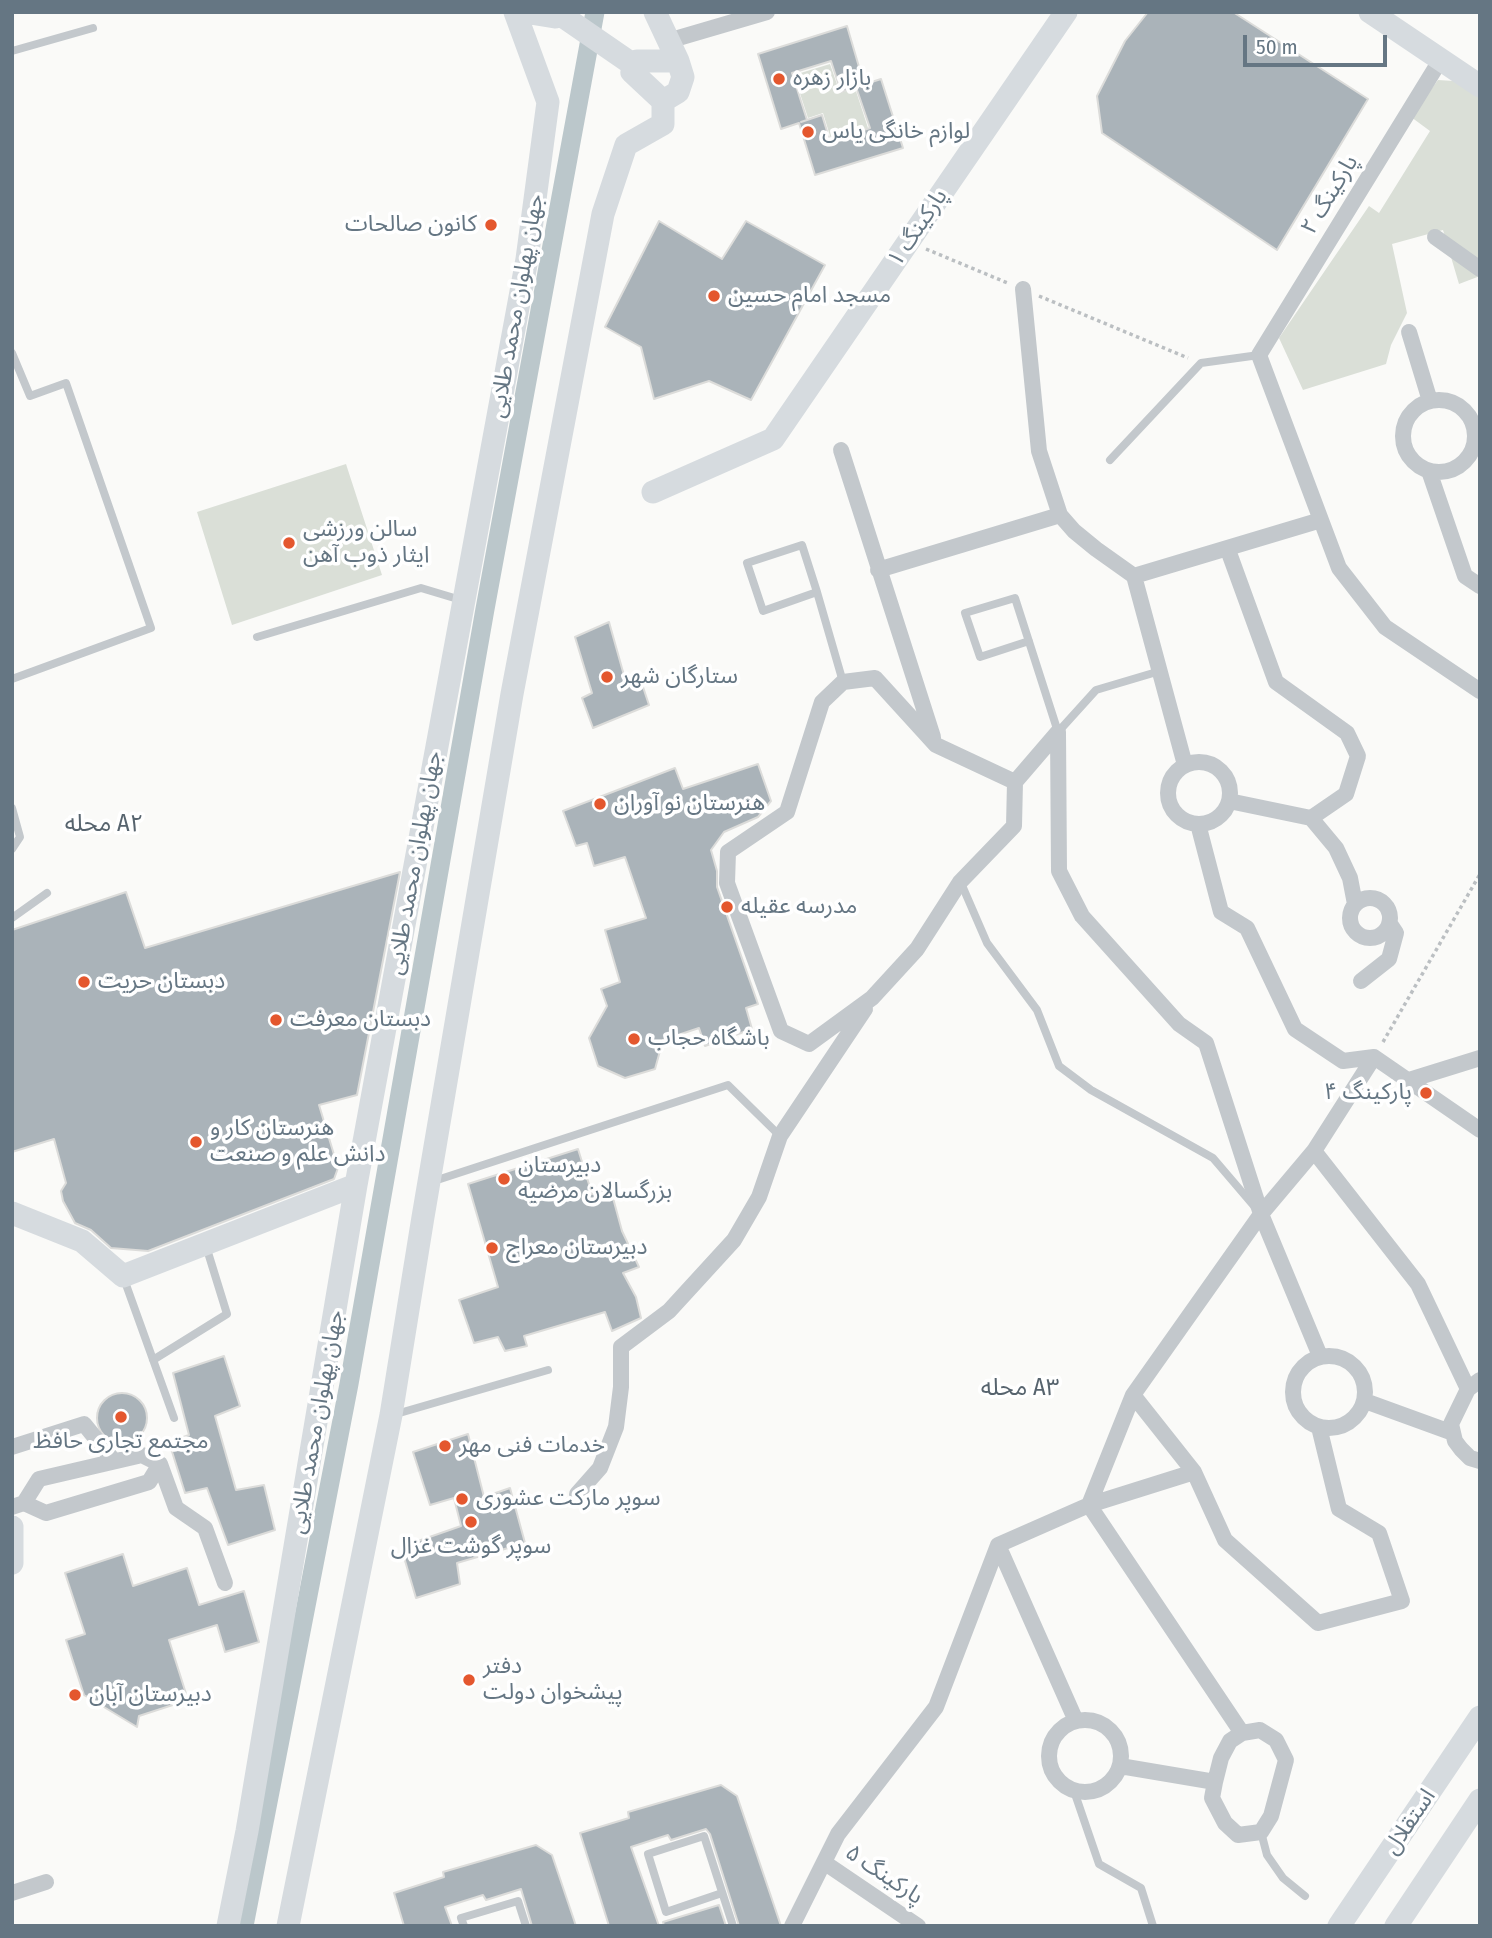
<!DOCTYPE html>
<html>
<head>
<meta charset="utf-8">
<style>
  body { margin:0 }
  #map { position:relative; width:1492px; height:1938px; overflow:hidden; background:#fafaf8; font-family:"Fira Sans Condensed",sans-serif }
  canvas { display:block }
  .frame { position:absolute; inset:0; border:14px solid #657683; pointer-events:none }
  .scale { position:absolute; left:1243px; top:35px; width:144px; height:32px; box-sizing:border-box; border:4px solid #657683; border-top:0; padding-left:9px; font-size:21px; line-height:24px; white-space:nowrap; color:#657683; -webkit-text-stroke:5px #fff; paint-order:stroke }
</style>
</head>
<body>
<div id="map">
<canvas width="1492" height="1938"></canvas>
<div class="frame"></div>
<div class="scale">50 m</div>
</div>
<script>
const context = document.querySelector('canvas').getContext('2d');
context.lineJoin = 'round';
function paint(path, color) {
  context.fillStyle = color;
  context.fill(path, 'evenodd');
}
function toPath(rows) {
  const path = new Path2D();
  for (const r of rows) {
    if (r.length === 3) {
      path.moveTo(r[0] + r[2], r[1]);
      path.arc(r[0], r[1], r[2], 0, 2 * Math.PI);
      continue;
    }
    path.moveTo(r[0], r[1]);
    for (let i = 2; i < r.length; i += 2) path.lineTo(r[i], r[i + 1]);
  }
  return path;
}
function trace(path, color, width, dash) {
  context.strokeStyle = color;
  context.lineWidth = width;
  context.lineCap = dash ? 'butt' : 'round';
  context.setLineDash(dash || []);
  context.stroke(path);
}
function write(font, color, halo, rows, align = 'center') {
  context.font = font + ' "Fira Sans Condensed","Noto Sans Arabic",sans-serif';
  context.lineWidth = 7;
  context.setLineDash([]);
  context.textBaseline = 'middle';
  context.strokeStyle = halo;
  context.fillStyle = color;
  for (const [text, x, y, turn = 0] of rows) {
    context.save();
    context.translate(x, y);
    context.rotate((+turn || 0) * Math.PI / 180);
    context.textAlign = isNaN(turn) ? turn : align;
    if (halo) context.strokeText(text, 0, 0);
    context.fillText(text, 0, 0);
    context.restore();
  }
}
paint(toPath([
  [830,64,840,93,855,88,868,128,831,139,823,113,808,118,794,75],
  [1438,80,1454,81,1480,98,1480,276,1459,284,1443,230,1392,244,1407,313,1391,345,1386,364,1303,390,1279,338,1369,206,1379,213,1430,131,1411,117],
  [346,464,382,575,232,625,197,512]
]), '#dadfd7');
trace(toPath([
  [244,1926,349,1384,485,609,595,12]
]), '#bbc7cb', 19);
const building = toPath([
  [1148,12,1233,12,1368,99,1277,250,1102,133,1097,96,1125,41,1148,12],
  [847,26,864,84,841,92,831,61,792,73,807,120,801,122,822,115,830,141,870,128,856,87,881,79,903,148,815,175,799,123,781,129,758,54,847,26],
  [659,221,722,259,746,221,825,265,751,400,709,381,654,399,641,347,605,327,659,221],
  [609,622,625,679,639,675,649,705,593,728,582,698,592,693,575,637,609,622],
  [758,764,771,801,758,817,724,832,711,850,717,871,717,887,758,1004,746,1008,752,1029,705,1046,699,1028,663,1040,655,1069,625,1078,598,1066,589,1038,607,1006,601,989,620,982,605,930,646,918,625,857,594,866,587,843,576,846,563,811,675,768,683,789,758,764],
  [400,872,357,1095,319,1105,338,1168,334,1179,148,1251,111,1248,91,1230,75,1223,63,1201,61,1191,66,1183,54,1139,12,1152,12,930,126,892,145,948,400,872],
  [578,1149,592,1194,610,1187,622,1231,639,1267,623,1273,636,1297,641,1318,612,1331,605,1312,524,1336,527,1346,505,1351,498,1337,474,1343,459,1300,498,1287,468,1184,578,1149],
  [224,1356,240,1406,215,1416,236,1490,264,1485,275,1530,228,1545,207,1488,185,1493,169,1442,189,1435,173,1373,224,1356],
  [122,1418,25],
  [468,1434,484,1497,510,1488,525,1543,457,1563,460,1584,416,1598,401,1547,461,1526,454,1498,430,1505,413,1452,468,1434],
  [123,1554,133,1586,187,1568,199,1605,244,1591,259,1642,225,1652,217,1625,169,1640,188,1700,139,1716,137,1727,84,1695,66,1640,85,1634,65,1573,123,1554],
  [721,1785,737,1796,781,1926,739,1926,710,1834,706,1829,671,1840,668,1835,631,1847,659,1926,609,1926,580,1833,629,1818,628,1812,721,1785],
  [536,1845,552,1855,576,1926,532,1926,521,1889,486,1900,483,1895,445,1907,452,1926,404,1926,394,1893,444,1877,443,1872,536,1845],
  [719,1905,726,1926,664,1926,663,1922,719,1905]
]);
paint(building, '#aab3b9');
trace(building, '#dcdcda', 2);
trace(toPath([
  [926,249,1010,284],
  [1039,296,1188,358],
  [1383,1042,1480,874]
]), '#bbbfc2', 3.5, [3.5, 3.5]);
trace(toPath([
  [12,51,93,28],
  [12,353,30,396,66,383,151,628,12,679],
  [1110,460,1201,363,1259,355],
  [817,592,763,611,747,563,802,545,817,592,843,682],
  [257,637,421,588,461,600],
  [1029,641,980,657,965,613,1015,598,1058,732,1096,690,1160,671],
  [12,808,20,837,12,849],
  [961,883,987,943,1037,1010,1059,1066,1091,1090,1213,1158,1254,1206],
  [12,918,47,893],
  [431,1182,728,1085,780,1136],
  [124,1279,174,1418],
  [153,1360,227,1314,206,1246],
  [396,1414,548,1370],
  [1074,1791,1099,1864,1141,1888,1153,1926],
  [1261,1832,1267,1855,1283,1878,1305,1896],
  [722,1893,666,1912,648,1854,704,1836,733,1926],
  [464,1926,461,1918,518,1901,526,1926]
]), '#c3c8cc', 8);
trace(toPath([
  [668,41,767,12],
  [1441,59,1259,355,1339,568,1385,627,1480,691],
  [1435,237,1480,269],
  [1023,289,1039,451,1060,515,1074,531,1096,549,1134,576,1185,765],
  [1409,332,1430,401],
  [1439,436,36],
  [841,450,933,737],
  [1429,471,1465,576,1480,586],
  [1228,550,1276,682,1347,733,1358,756,1346,794,1311,818,1229,801],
  [878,570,1060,515],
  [1134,576,1321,520],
  [1058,732,1059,871,1082,916,1179,1024,1206,1043,1261,1214,1320,1356],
  [1199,793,31],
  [1015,782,936,745,875,678,843,682,822,702,787,812,728,852,727,883,781,1031,809,1044,872,998,917,949,960,882,1014,826,1015,782,1058,732],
  [1311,818,1336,848,1350,878,1355,904],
  [1198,824,1221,912,1247,928,1295,1029,1343,1061,1374,1057],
  [1370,918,20],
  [1361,981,1389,959,1396,933,1390,924],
  [1374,1057,1480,1130],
  [1406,1081,1480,1058],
  [1314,1151,1418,1284,1468,1389],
  [1329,1392,36],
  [1480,1380,1468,1389,1451,1424,1455,1441,1461,1449,1470,1458,1480,1461],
  [1133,1395,1194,1472,1225,1540,1318,1623,1402,1601,1379,1533,1339,1509,1319,1427],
  [1365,1401,1453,1433],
  [12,1447,84,1424,114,1461],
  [1194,1472,1089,1505,1242,1733],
  [577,1494,600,1468,616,1427,621,1387,621,1347,669,1311,734,1240,759,1197,780,1136,865,1009],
  [24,1503,39,1479,142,1455,160,1464,176,1508,205,1528,225,1583],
  [12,1507,24,1503,46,1513,149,1482,160,1464],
  [998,1545,1076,1721],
  [1085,1756,36],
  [1260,1730,1276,1740,1286,1760,1271,1816,1261,1832,1238,1835,1225,1823,1212,1798,1215,1782,1221,1758,1230,1741,1242,1733,1260,1730],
  [1120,1766,1215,1782],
  [825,1863,918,1926],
  [12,1893,46,1882],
  [792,1926,838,1834,936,1707,998,1545,1089,1505,1133,1395,1261,1214,1314,1151,1374,1057]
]), '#c3c8cc', 16);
trace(toPath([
  [524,12,555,17,559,12],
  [655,12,678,61],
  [1370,12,1480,86],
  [558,13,635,66],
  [637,61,678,61,683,77,678,92,663,101,632,72,637,61],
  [653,492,773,439,1066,12],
  [12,1213,82,1241,123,1276,356,1185],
  [12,1527,12,1563],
  [228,1926,247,1831,356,1185,527,259,548,102,515,12],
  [288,1926,391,1415,423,1217,512,694,603,214,626,145,663,124,663,101],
  [1339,1926,1480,1717],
  [1396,1926,1480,1800]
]), '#d6dbdf', 23);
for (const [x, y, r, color] of [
  [779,79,7,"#e4572e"],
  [808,132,7,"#e4572e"],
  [491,225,7,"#e4572e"],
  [714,296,7,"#e4572e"],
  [289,543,7,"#e4572e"],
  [607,677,7,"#e4572e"],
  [600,804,7,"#e4572e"],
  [727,907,7,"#e4572e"],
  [84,982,7,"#e4572e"],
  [276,1020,7,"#e4572e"],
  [634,1039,7,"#e4572e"],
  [1426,1093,7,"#e4572e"],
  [196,1142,7,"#e4572e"],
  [504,1179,7,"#e4572e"],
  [492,1248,7,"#e4572e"],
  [121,1417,7,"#e4572e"],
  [445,1446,7,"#e4572e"],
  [462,1499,7,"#e4572e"],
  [471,1522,7,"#e4572e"],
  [469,1680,7,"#e4572e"],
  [75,1695,7,"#e4572e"]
]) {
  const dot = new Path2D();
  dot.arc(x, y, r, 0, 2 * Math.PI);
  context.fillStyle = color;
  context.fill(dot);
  trace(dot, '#fff', 2.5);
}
write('23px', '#657683', '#fff', [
  ["بازار زهره",793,79],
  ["لوازم خانگی یاس",822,132],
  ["کانون صالحات",477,225,"right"],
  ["مسجد امام حسین",728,296],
  ["سالن ورزشی",303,530],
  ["ایثار ذوب آهن",303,556],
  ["ستارگان شهر",621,677],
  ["هنرستان نو آوران",614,804],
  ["مدرسه عقیله",741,907],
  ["دبستان حریت",98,982],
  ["دبستان معرفت",290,1020],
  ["باشگاه حجاب",648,1039],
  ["پارکینگ ۴",1412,1093,"right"],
  ["هنرستان کار و",210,1129],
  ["دانش علم و صنعت",210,1155],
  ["دبیرستان",518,1166],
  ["بزرگسالان مرضیه",518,1192],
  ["دبیرستان معراج",506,1248],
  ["مجتمع تجاری حافظ",121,1442,"center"],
  ["خدمات فنی مهر",459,1446],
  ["سوپر مارکت عشوری",476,1499],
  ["سوپر گوشت غزال",471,1547,"center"],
  ["دفتر",483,1667],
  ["پیشخوان دولت",483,1693],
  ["دبیرستان آبان",89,1695]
], 'left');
write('23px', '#657683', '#fff', [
  ["پارکینگ ۲",1330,195,-59],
  ["پارکینگ ۱",918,228,-56],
  ["جهان پهلوان محمد طلایی",517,306,-80],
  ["جهان پهلوان محمد طلایی",415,863,-80],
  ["جهان پهلوان محمد طلایی",317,1422,-80],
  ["استقلال",1410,1822,-56],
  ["پارکینگ ۵",884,1875,34]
]);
write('24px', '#57646e', '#fff', [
  ["محله A۲",104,824],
  ["محله A۳",1020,1388]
]);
</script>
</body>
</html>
